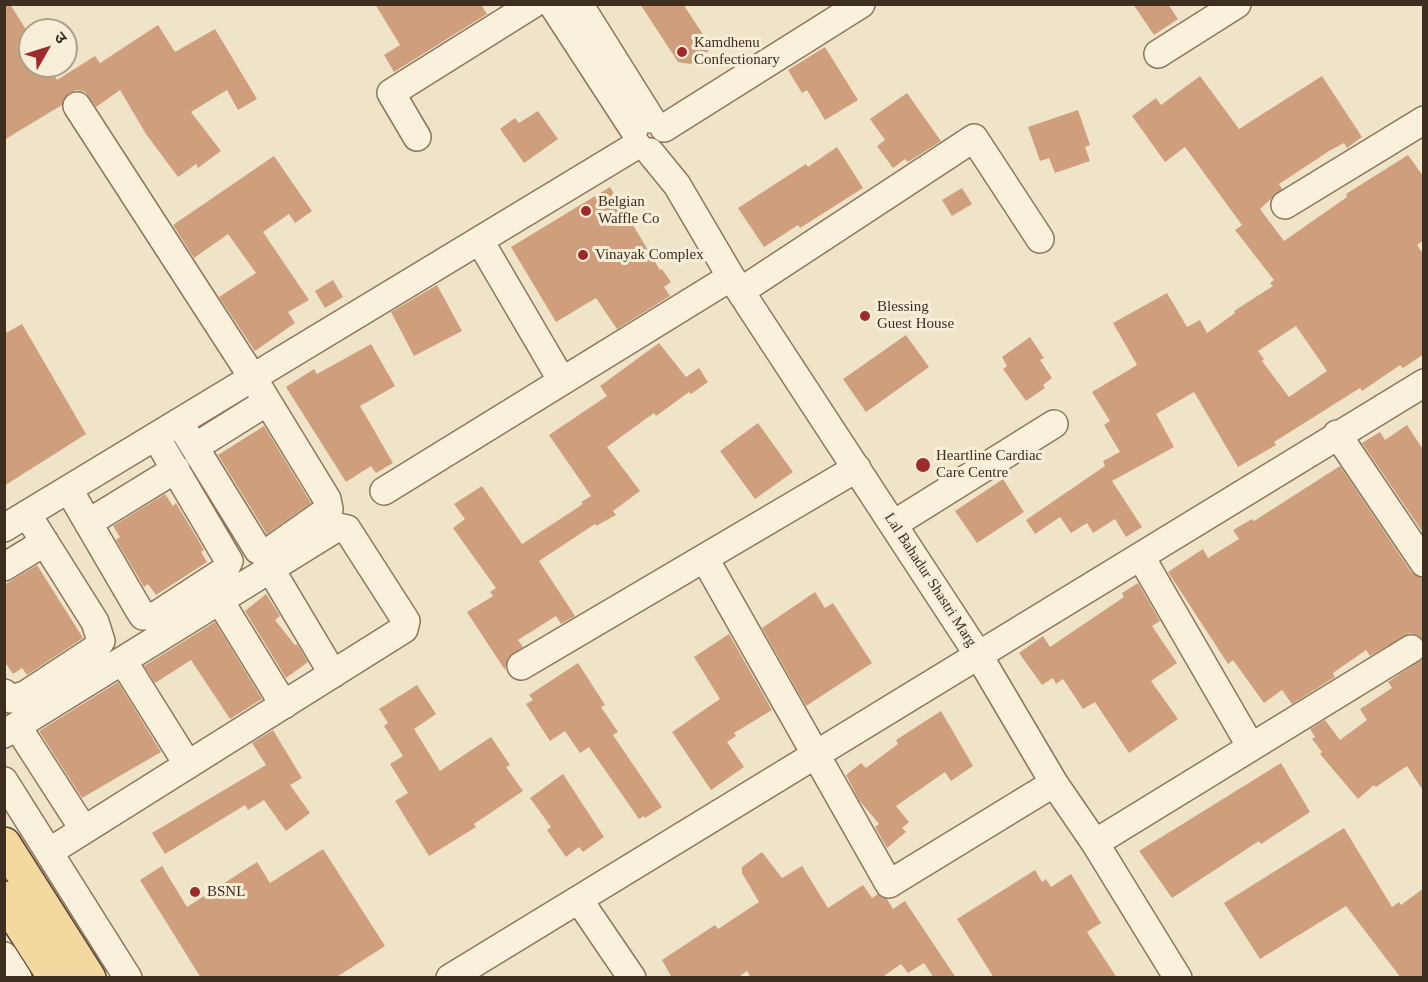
<!DOCTYPE html>
<html>
<head>
<meta charset="utf-8">
<style>
  body { margin:0 }
  #map { position:relative; width:1428px; height:982px; overflow:hidden; background:#f0e4c8; font-family:"Times New Roman","Noto Sans Devanagari",serif }
  canvas { display:block }
  .frame { position:absolute; inset:0; border:6px solid #3d2e20; pointer-events:none }
  .north { position:absolute; left:18px; top:18px; width:60px; height:60px; box-sizing:border-box; background:#f7eed8; border:2px solid #ada18e; border-radius:50%; rotate:51deg; font-size:16px; font-weight:700; line-height:24px; text-align:center; color:#3d2e20 }
  .north::after { content:''; display:block; margin:auto; width:21px; height:27px; background:#9e2a2b; clip-path:polygon(50% 0,100% 100%,50% 72%,0 100%) }
</style>
</head>
<body>
<div id="map">
<canvas width="1428" height="982"></canvas>
<div class="frame"></div>
<div class="north">उ</div>
</div>
<script>
const context = document.querySelector('canvas').getContext('2d');
context.lineJoin = 'round';
function paint(path, color) {
  context.fillStyle = color;
  context.fill(path, 'evenodd');
}
function toPath(rows) {
  const path = new Path2D();
  for (const r of rows) {
    path.moveTo(r[0], r[1]);
    for (let i = 2; i < r.length; i += 2) path.lineTo(r[i], r[i + 1]);
  }
  return path;
}
function trace(path, color, width, dash) {
  context.strokeStyle = color;
  context.lineWidth = width;
  context.lineCap = dash ? 'butt' : 'round';
  context.setLineDash(dash || []);
  context.stroke(path);
}
function write(font, color, halo, rows, align = 'center') {
  context.font = font + ' "Times New Roman",serif';
  context.lineWidth = 6;
  context.setLineDash([]);
  context.textBaseline = 'middle';
  context.strokeStyle = halo;
  context.fillStyle = color;
  for (const [text, x, y, turn = 0] of rows) {
    context.save();
    context.translate(x, y);
    context.rotate((+turn || 0) * Math.PI / 180);
    context.textAlign = isNaN(turn) ? turn : align;
    if (halo) context.strokeText(text, 0, 0);
    context.fillText(text, 0, 0);
    context.restore();
  }
}
paint(toPath([
  [4,4,10,4,30,36,30,66,49,66,57,80,95,56,100,63,158,25,175,52,215,29,257,99,238,110,227,90,191,112,221,151,198,168,196,164,178,177,146,134,120,90,96,107,85,92,77,90,69,93,62,105,4,140],
  [375,4,481,4,487,14,394,72,384,55,400,45],
  [640,4,683,4,712,48,691,64,678,62],
  [1133,4,1168,4,1178,19,1154,35],
  [825,47,858,100,825,120,807,90,802,93,788,70],
  [1200,76,1239,129,1322,76,1362,137,1347,148,1344,143,1329,151,1279,184,1282,189,1260,209,1284,241,1347,197,1346,194,1408,155,1424,177,1424,240,1417,245,1424,255,1424,354,1403,368,1400,365,1362,391,1360,388,1274,442,1276,445,1238,467,1194,392,1156,414,1174,447,1112,481,1142,527,1126,537,1115,519,1093,533,1087,523,1071,533,1060,517,1035,534,1026,520,1105,466,1103,461,1120,452,1104,425,1110,421,1092,392,1137,365,1113,323,1167,293,1187,327,1200,320,1207,333,1235,313,1234,311,1273,286,1270,283,1274,280,1235,230,1242,225,1185,147,1165,162,1132,116,1156,98,1161,105],
  [1296,326,1327,371,1289,397,1262,361,1264,359,1258,351],
  [907,93,941,141,908,162,905,159,893,168,877,146,885,140,870,119],
  [1078,110,1090,145,1085,147,1090,161,1055,173,1049,158,1040,161,1028,127],
  [538,111,558,139,524,163,500,129,515,118,519,123],
  [837,147,863,188,800,228,798,225,764,247,738,208,806,164,808,167],
  [274,156,312,211,295,223,289,214,263,232,309,300,288,312,295,323,255,351,219,297,256,273,228,234,194,258,173,225],
  [610,187,660,270,662,269,671,282,664,287,670,296,617,329,596,298,556,322,511,247],
  [962,188,972,204,952,216,942,200],
  [333,280,343,297,325,308,315,291],
  [437,285,462,331,414,356,391,312],
  [22,324,86,434,4,486,4,334],
  [906,335,929,367,866,412,843,379],
  [1030,337,1044,358,1040,360,1052,378,1043,385,1045,388,1026,401,1003,369,1007,366,1002,357],
  [659,343,686,377,699,368,708,382,691,394,689,392,656,416,654,413,607,447,640,491,613,511,616,515,596,526,595,524,539,561,575,616,561,624,556,616,518,640,523,647,508,658,505,670,467,612,493,596,490,592,496,588,453,528,465,519,454,504,482,486,522,544,583,504,581,502,591,496,549,435,607,396,600,386],
  [371,344,395,386,360,406,393,463,376,473,371,466,346,482,286,387,314,369,317,374],
  [758,423,793,472,755,499,720,451],
  [1407,425,1424,451,1424,534,1362,443,1380,432,1385,440],
  [264,426,311,503,267,534,218,455],
  [1340,466,1411,572,1424,578,1424,640,1410,633,1370,656,1366,650,1333,673,1335,677,1292,704,1282,690,1264,703,1233,660,1228,664,1168,572,1203,549,1208,558,1239,539,1233,530,1252,519,1254,521],
  [1003,479,1024,512,977,543,955,511],
  [165,494,173,506,176,503,204,550,201,552,207,562,156,595,148,584,144,587,116,540,120,537,113,526],
  [37,565,83,638,27,675,22,668,13,674,4,661,4,585],
  [1138,583,1160,621,1152,626,1177,663,1151,681,1178,719,1129,753,1095,702,1083,709,1063,679,1056,684,1053,678,1042,685,1019,653,1043,636,1050,647,1124,597,1122,593],
  [815,592,825,608,833,603,872,663,806,706,762,628],
  [266,594,280,616,275,620,295,645,297,644,308,662,286,678,245,611],
  [215,622,262,699,230,719,191,660,155,683,144,666],
  [729,634,772,710,734,733,736,736,727,742,744,767,711,790,672,732,720,699,694,657],
  [1424,658,1424,792,1407,766,1376,787,1374,785,1358,799,1320,754,1322,752,1312,739,1315,737,1310,729,1325,720,1340,740,1367,720,1360,709,1392,688,1388,682],
  [578,663,605,705,601,707,618,732,613,735,662,807,645,818,644,816,639,819,589,747,580,753,565,731,550,741,526,704,533,700,529,695],
  [118,682,161,752,82,798,39,731],
  [417,685,436,714,414,729,440,771,491,737,510,765,506,767,523,791,474,824,476,827,429,856,395,801,408,793,390,764,403,756,384,726,388,723,379,709],
  [941,711,973,766,951,781,945,772,896,806,909,822,902,828,906,832,887,848,875,827,879,824,859,800,846,775,861,763,866,768,898,744,896,740],
  [273,730,302,778,290,785,310,813,286,831,264,800,248,810,245,805,165,854,152,833,266,765,252,743],
  [1281,763,1310,812,1261,844,1259,841,1172,898,1139,851],
  [563,774,604,837,583,852,579,847,566,857,547,830,551,827,530,798],
  [1344,828,1392,907,1399,902,1401,905,1424,888,1424,978,1401,978,1346,906,1260,959,1224,903],
  [323,849,385,946,335,978,201,978,140,880,162,866,187,907,257,862,270,883],
  [762,852,782,878,802,866,828,908,863,885,872,898,878,894,887,899,893,909,905,901,956,978,934,978,924,963,908,973,901,964,881,978,751,978,747,971,737,978,672,978,662,960,715,925,718,929,759,902,742,873,742,867],
  [1035,870,1042,882,1046,879,1051,887,1071,874,1101,923,1087,932,1117,978,994,978,957,919]
]), '#cf9f7d');
const minor = toPath([
  [552,4,634,130],
  [579,4,651,119],
  [1158,54,1237,4],
  [77,106,253,378,327,499,329,509,268,552,258,550,179,422],
  [664,128,861,4],
  [417,137,391,93,533,4],
  [650,152,677,185,731,277,979,656,1054,783,1095,843,1178,978],
  [1285,205,1424,120],
  [480,241,562,381],
  [741,291,974,138,1040,239],
  [1337,434,1424,563],
  [195,447,267,402],
  [69,490,139,610,143,616,155,616,224,571,229,561,156,437],
  [384,491,731,277],
  [88,523,176,469],
  [894,524,1054,424],
  [4,528,637,145],
  [1141,557,1251,747],
  [705,559,889,884,1054,783],
  [4,567,45,542],
  [271,570,333,674],
  [220,601,284,705],
  [123,661,188,765],
  [521,666,857,468],
  [4,693,11,699,25,695,95,649,101,641,95,622,27,514],
  [17,726,84,830],
  [4,734,338,527,347,529,406,621,404,629,49,852],
  [4,781,128,978],
  [1095,843,1411,649],
  [579,900,632,978],
  [4,956,18,978],
  [450,978,1424,383]
]);
const major = toPath([
  [4,844,89,978],
  [4,898,55,978]
]);
trace(minor, '#8d765c', 30);
trace(major, '#5b4430', 36);
trace(minor, '#faf1dc', 27);
trace(major, '#f3d9a0', 33);
for (const [x, y, r, color] of [
  [682,52,6,"#9e2a2b"],
  [586,211,6,"#9e2a2b"],
  [583,255,6,"#9e2a2b"],
  [865,316,6,"#9e2a2b"],
  [923,465,8,"#9e2a2b"],
  [195,892,6,"#9e2a2b"]
]) {
  const dot = new Path2D();
  dot.arc(x, y, r, 0, 2 * Math.PI);
  context.fillStyle = color;
  context.fill(dot);
  trace(dot, '#f7eed8', 2);
}
write('15px', '#3d2e20', '#f7eed8', [
  ["Kamdhenu",694,43],
  ["Confectionary",694,60],
  ["Belgian",598,202],
  ["Waffle Co",598,219],
  ["Vinayak Complex",595,255],
  ["Blessing",877,307],
  ["Guest House",877,324],
  ["Heartline Cardiac",936,456],
  ["Care Centre",936,473],
  ["BSNL",207,892]
], 'left');
write('15px', '#3d2e20', '#f7eed8', [
  ["Lal Bahadur Shastri Marg",930,580,57]
]);
</script>
</body>
</html>
